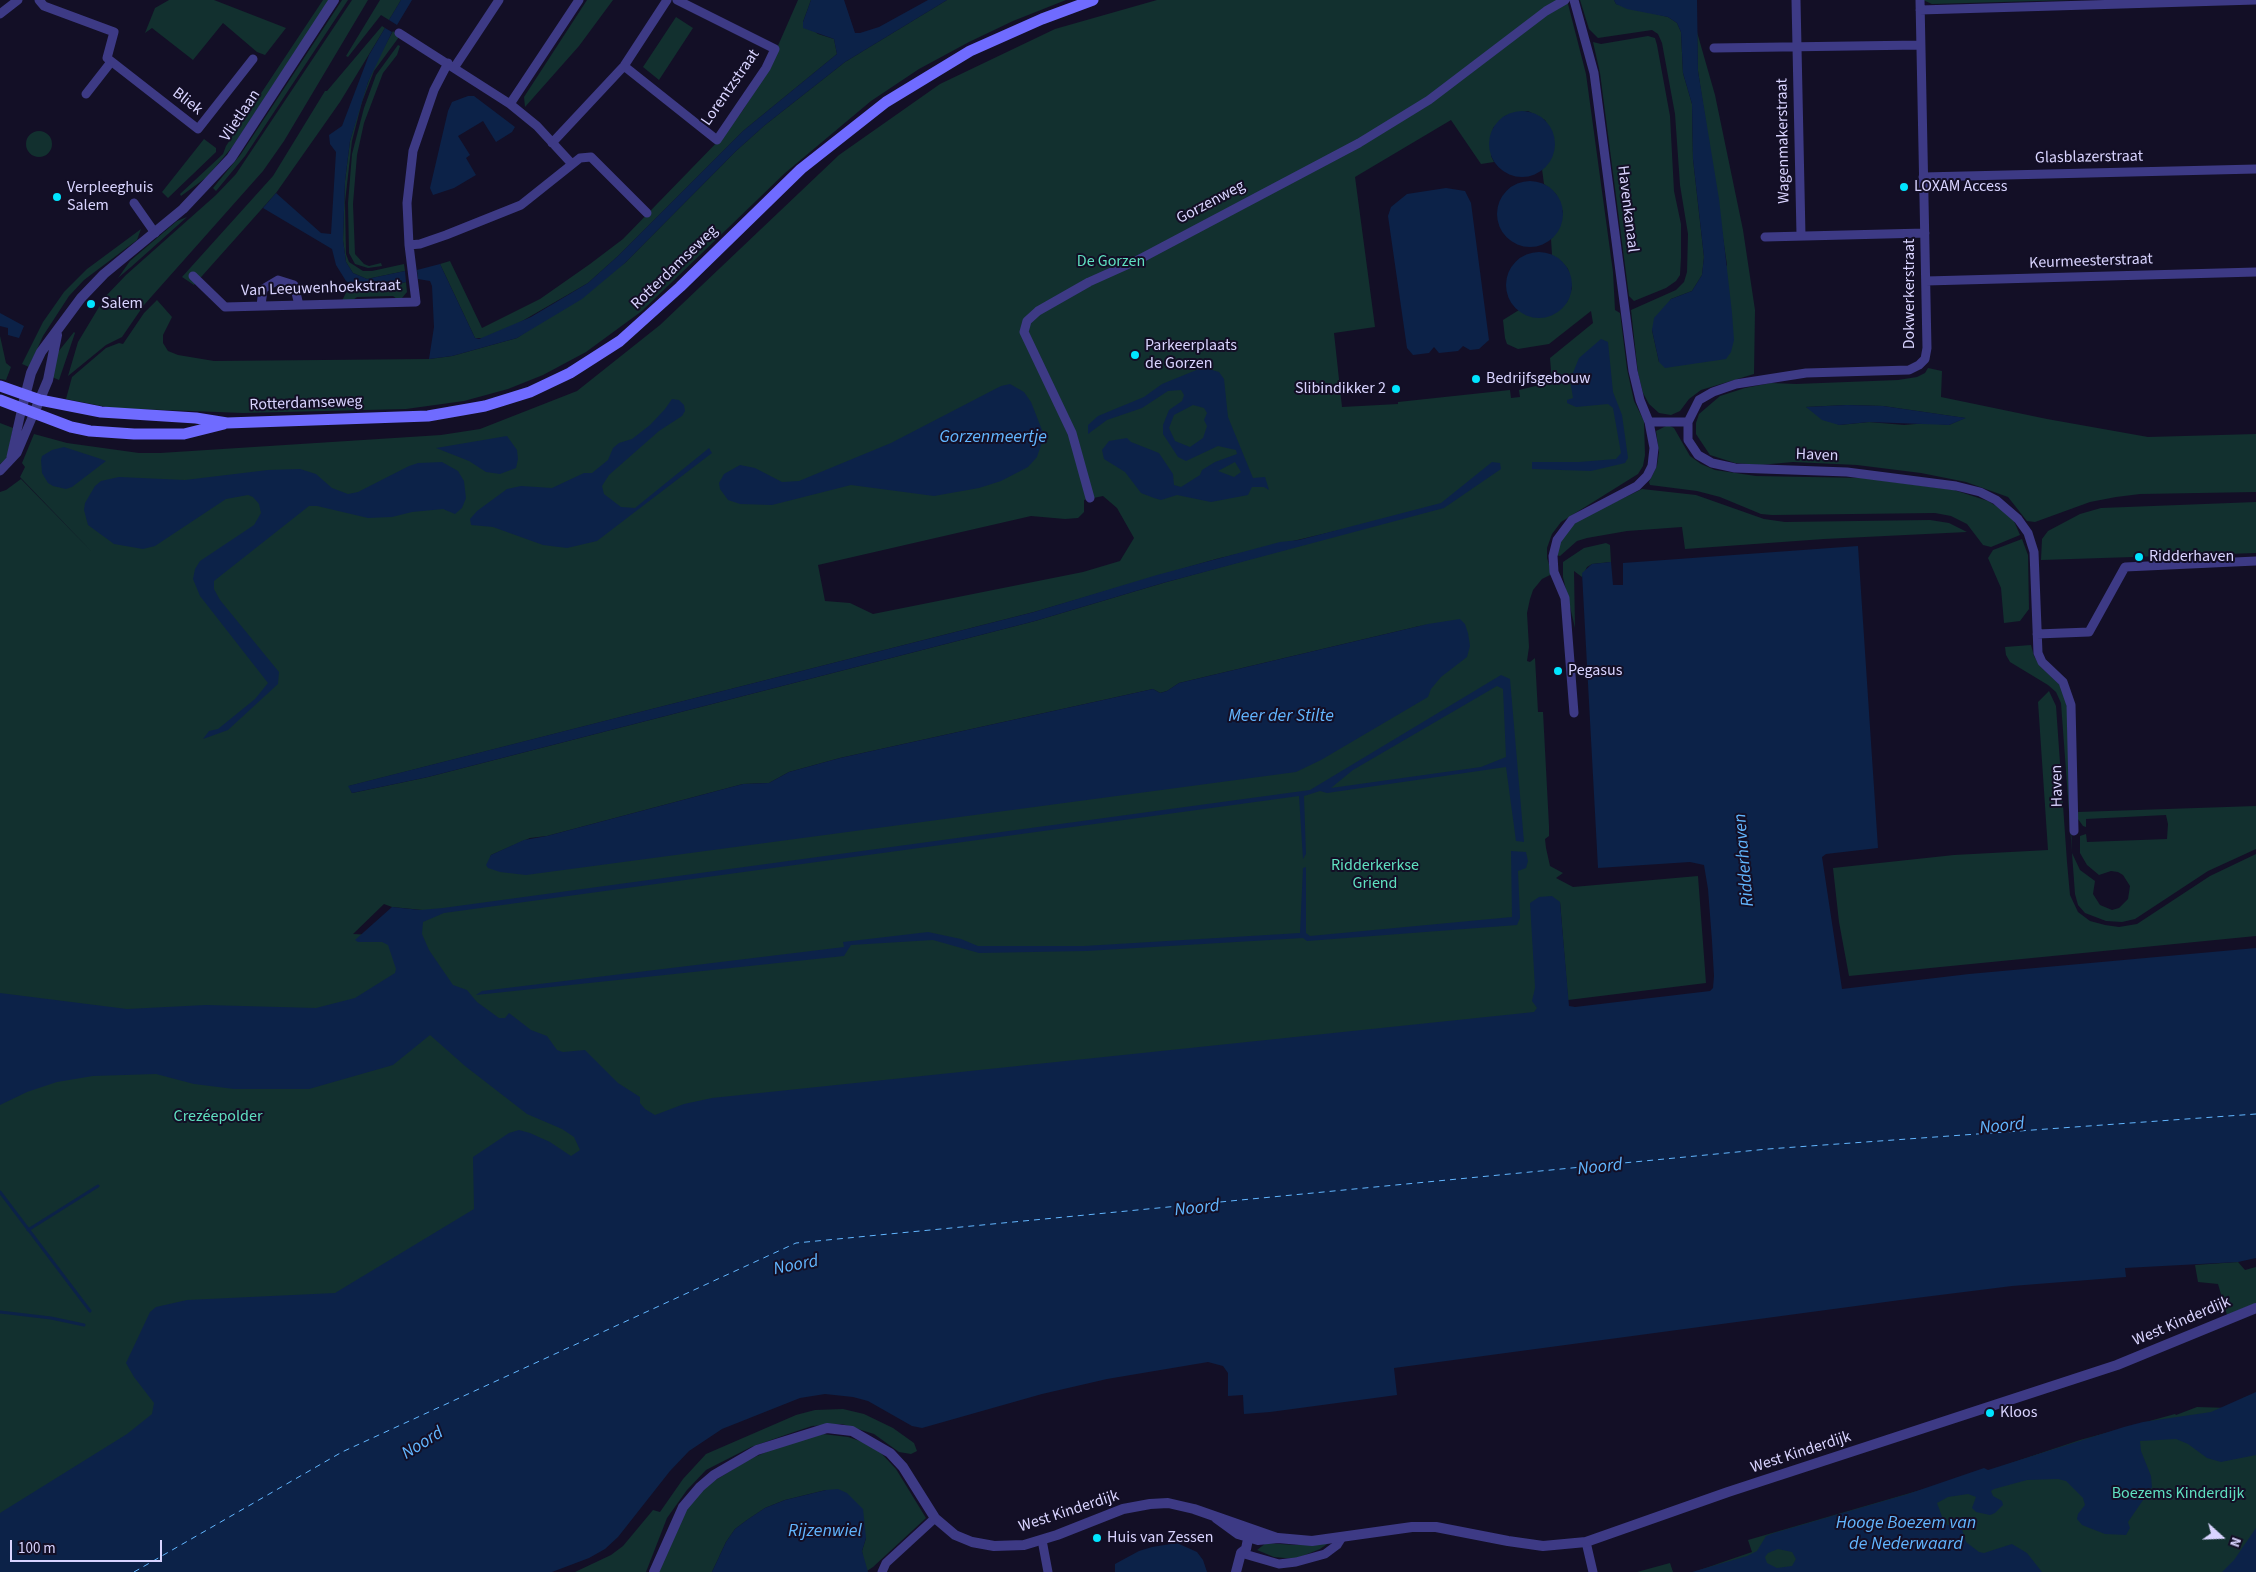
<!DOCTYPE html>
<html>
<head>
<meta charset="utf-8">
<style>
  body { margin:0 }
  #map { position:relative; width:2256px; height:1572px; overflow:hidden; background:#130f26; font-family:"Source Sans 3",sans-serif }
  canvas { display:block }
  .north { position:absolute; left:2196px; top:1512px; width:50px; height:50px; -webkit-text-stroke:4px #130f26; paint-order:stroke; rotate:110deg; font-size:14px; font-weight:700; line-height:20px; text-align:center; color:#d9d4ff }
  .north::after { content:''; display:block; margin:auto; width:18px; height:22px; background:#d9d4ff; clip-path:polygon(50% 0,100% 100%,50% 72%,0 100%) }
  .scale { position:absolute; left:10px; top:1540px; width:152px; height:22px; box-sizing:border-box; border:2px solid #d9d4ff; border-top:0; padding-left:6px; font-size:15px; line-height:18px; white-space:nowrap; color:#d9d4ff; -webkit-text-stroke:4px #130f26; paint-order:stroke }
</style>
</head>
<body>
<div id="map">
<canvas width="2256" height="1572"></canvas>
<div class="north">N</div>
<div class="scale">100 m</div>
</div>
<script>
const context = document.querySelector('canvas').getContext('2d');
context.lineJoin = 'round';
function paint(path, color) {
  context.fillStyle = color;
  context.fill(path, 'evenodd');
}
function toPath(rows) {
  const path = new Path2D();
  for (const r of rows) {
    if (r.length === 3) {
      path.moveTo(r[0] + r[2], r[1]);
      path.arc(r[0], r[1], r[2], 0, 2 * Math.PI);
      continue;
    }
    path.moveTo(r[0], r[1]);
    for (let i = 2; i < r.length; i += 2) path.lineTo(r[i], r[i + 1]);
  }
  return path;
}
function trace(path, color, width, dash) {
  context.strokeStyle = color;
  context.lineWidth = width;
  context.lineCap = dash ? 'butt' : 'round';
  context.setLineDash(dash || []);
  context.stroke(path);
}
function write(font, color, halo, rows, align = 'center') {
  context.font = font + ' "Source Sans 3",sans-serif';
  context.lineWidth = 4;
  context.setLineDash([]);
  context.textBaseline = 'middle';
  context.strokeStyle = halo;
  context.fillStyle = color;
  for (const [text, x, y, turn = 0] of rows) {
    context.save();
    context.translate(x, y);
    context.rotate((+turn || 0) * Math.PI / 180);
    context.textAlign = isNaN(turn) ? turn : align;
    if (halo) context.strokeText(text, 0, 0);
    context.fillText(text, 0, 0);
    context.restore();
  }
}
paint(toPath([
  [169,0,214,0,286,28,265,55,257,52,223,23,193,60,152,28,145,33,155,8],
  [323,0,329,0,233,146,207,177,181,196,180,194,223,154,226,146],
  [342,0,348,0,245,156,216,191,213,188,241,154],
  [352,0,368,0,284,141,263,171,144,305,122,337,106,345,68,376,78,342,105,297,126,275,216,195,236,174],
  [380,0,401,0,389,20,381,15,348,57,346,56],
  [587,0,613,0,579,46,525,107,524,97],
  [798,0,811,0,803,22,818,34,834,39,837,54,743,131,618,256,588,283,517,324,484,338,475,338,440,264,450,261,482,328,540,299,590,264,623,239,724,135,743,110,766,73],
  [947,0,1066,0,1013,21,969,42,919,69,871,101,785,173,642,311,586,352,543,375,508,389,464,401,406,409,243,413,112,408,66,399,72,377,106,348,119,343,123,344,144,313,157,300,172,317,163,335,163,343,168,351,178,355,214,361,429,359,452,356,517,338,625,263,736,151,765,125,845,62],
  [1157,0,1567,0,1586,74,1613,272,1615,310,1620,313,1627,369,1634,401,1644,421,1645,455,1643,466,1638,474,1561,522,1552,534,1547,548,1547,558,1552,574,1542,579,1533,590,1530,599,1527,613,1529,647,1527,661,1530,662,1535,658,1538,712,1543,712,1549,826,1549,836,1545,839,1546,848,1550,866,1563,873,1556,878,1573,887,1698,876,1706,983,1568,1000,1560,902,1541,1015,0,1518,0,492,6,490,21,479,95,555,20,477,25,467,22,463,34,434,67,443,139,453,160,453,441,435,480,429,577,391,660,325,839,155,940,84,1055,29],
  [1528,111,1545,120,1553,135,1553,151,1550,160,1542,169,1544,184,1556,194,1563,212,1559,228,1551,239,1552,255,1562,262,1568,269,1572,288,1567,302,1553,314,1534,317,1519,310,1503,320,1505,338,1507,344,1518,349,1549,344,1591,311,1593,323,1550,358,1552,382,1519,390,1520,397,1511,398,1510,390,1398,402,1398,404,1342,407,1334,333,1375,327,1355,177,1451,120,1481,164,1494,162,1491,156,1493,128,1505,116],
  [1103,496,1117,508,1134,538,1120,561,1083,572,873,614,850,603,825,601,818,565,1031,516,1065,519,1078,518,1084,512,1084,500],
  [1447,505,1163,583,1035,621,428,777,352,793,349,786,1034,612,1216,559],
  [1428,624,488,868,491,855,530,838,547,836,743,784,769,783,789,772,840,758,1153,689,1160,693,1167,691,1179,683],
  [384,904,392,907,422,910,395,936,353,934],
  [1580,0,1614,0,1616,4,1668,17,1677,23,1681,32,1683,73,1692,104,1693,159,1704,257,1702,275,1692,291,1671,299,1652,330,1659,362,1727,265,1698,71,1697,32,1715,95,1743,230,1755,310,1754,374,1701,390,1689,399,1680,411,1671,415,1659,413,1649,404,1643,393,1638,373,1631,310,1676,290,1684,282,1687,272,1688,234,1680,185,1675,114,1662,43,1658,34,1652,30,1598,38,1589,29],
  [1923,0,2072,0,1932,4],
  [676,17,693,28,659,80,643,67],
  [382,26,385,28,340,102,276,193,194,285,182,277,273,176,325,91,327,91],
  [393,31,399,37,374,71,362,102,352,141,345,202,346,254,349,262,363,271,372,271,404,264,405,271,367,279,353,273,346,262,343,240,345,181,350,141,361,101,375,64],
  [1648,36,1655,38,1657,45,1670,116,1674,191,1681,224,1681,258,1680,275,1676,281,1666,288,1634,301,1629,296,1600,73,1593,42,1601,44],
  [398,45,400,46,397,55,383,73,364,123,357,155,353,204,355,254,364,264,369,266,381,263,382,266,368,268,355,264,349,253,348,203,352,154,364,108,376,75],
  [39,144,13],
  [204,139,216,148,216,152,168,198,162,192],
  [187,217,131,267,118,278,130,261,177,221],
  [141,229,137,240,84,280,69,296,43,336,29,367,22,364,43,322,64,292,87,269],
  [406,282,407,292,402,298,397,299,393,296,357,297,352,301,342,301,350,284,379,289],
  [74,332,75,333,59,380,52,377,58,352],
  [0,336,6,363,11,367,6,380,0,379],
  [1928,368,1942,371,1941,397,2047,419,2148,437,2256,434,2256,492,2140,494,2116,497,2090,502,2035,522,2027,521,2008,497,1966,482,1921,473,1857,465,1793,462,1760,465,1735,463,1710,455,1696,434,1696,423,1699,414,1720,396,1745,388,1771,383,1796,384,1898,380,1917,377,1925,373],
  [1847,405,1883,406,1965,418,1949,425,1928,423,1904,425,1869,422,1839,425,1806,407],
  [0,423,13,428,7,458,0,464],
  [1668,425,1674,428,1690,456,1701,464,1715,470,1756,476,1864,478,1954,490,1988,501,2001,509,2014,521,2020,535,1991,547,1983,545,1967,524,1951,516,1935,513,1772,515,1761,514,1720,497,1697,491,1650,485,1649,482,1657,466,1659,452,1656,431],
  [1642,489,1696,495,1764,519,1785,522,1930,520,1949,523,1967,532,1824,539,1685,549,1682,527,1627,531,1587,538,1577,541,1560,556,1556,555,1561,538,1574,522],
  [2256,502,2256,553,2041,560,2042,539,2048,531,2080,514,2101,508],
  [2022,539,2028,555,2029,609,2020,621,2004,623,2001,588,1988,558,1993,550],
  [1606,543,1610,545,1611,562,1592,564,1587,567,1582,577,1574,571,1575,628,1563,577,1563,562,1584,548],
  [2031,645,2034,656,2041,667,2059,684,2065,693,2067,707,2072,853,2080,870,2095,881,2093,894,2100,905,2112,910,2119,908,2128,899,2130,886,2123,875,2118,872,2111,871,2099,875,2087,865,2080,853,2080,836,2086,834,2087,842,2167,839,2168,824,2166,815,2086,819,2086,827,2083,826,2078,819,2078,812,2256,806,2256,849,2208,871,2135,919,2122,922,2106,921,2085,913,2078,905,2075,894,2061,703,2056,692,2048,685,2010,662,2006,655,2005,647],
  [2049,691,2056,706,2067,862,2070,895,2078,912,2090,921,2105,925,2119,927,2137,924,2210,876,2256,854,2256,936,1849,976,1839,922,1833,868,1954,855,2048,850,2038,702],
  [2238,1262,2245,1270,2256,1267,2256,1303,2227,1315,2218,1284,2198,1282,2195,1265],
  [2256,1393,2256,1572,1694,1572,1752,1552,1748,1540,1993,1469,2080,1440,2175,1414,2176,1415,2197,1407,2230,1408,2243,1398],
  [843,1409,864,1414,893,1428,914,1443,917,1451,911,1454,899,1452,874,1434,842,1424,812,1426,791,1433,751,1447,706,1470,687,1490,667,1518,646,1572,575,1572,611,1555,623,1546,653,1510,660,1512,683,1479,706,1454,796,1415,815,1410],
  [823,1434,848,1437,866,1443,881,1453,896,1469,926,1518,873,1567,867,1571,864,1563,862,1551,866,1538,826,1490,785,1500,765,1508,747,1520,735,1529,726,1542,712,1572,659,1572,678,1524,694,1498,714,1481,748,1460,782,1445],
  [1330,1542,1320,1549,1295,1559,1274,1557,1257,1550,1266,1543,1295,1545],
  [1670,1563,1673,1572,1637,1572]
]), '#12302f');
paint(toPath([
  [401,0,412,0,397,25,389,20],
  [811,0,844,0,855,33,860,33,879,27,928,0,947,0,845,62,765,125,736,151,625,263,582,299,517,338,452,356,429,359,434,327,432,286,430,281,418,279,417,270,440,264,475,338,479,339,531,317,588,283,618,256,743,131,837,54,834,39,803,28,803,22],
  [1614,0,1697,0,1698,71,1719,199,1732,313,1734,340,1731,352,1726,359,1665,368,1659,362,1652,330,1654,318,1671,299,1692,291,1702,275,1704,257,1693,159,1692,104,1683,73,1681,32,1677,23,1668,17,1627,9,1616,4],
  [385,28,392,32,368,82,350,141,345,181,343,240,346,262,353,273,367,279,405,271,406,282,367,290,352,286,346,281,336,265,332,249,263,208,276,193,321,233,331,234,336,152,330,144,329,135,342,126,369,55],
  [468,96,474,96,515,127,512,132,496,142,483,121,458,136,470,155,466,158,476,175,454,188,433,195,430,188,448,111,452,102],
  [1522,144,33],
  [1530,214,33],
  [1446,188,1465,191,1471,203,1489,340,1479,349,1470,350,1463,346,1458,351,1439,353,1434,347,1429,353,1413,355,1407,348,1388,216,1391,207,1407,194],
  [1539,285,33],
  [0,313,24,326,19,338,8,335,8,328,0,326],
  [1601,339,1608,342,1613,392,1622,415,1628,458,1625,463,1591,471,1532,469,1532,462,1579,462,1616,459,1621,453,1613,408,1608,404,1576,407,1567,403,1567,400,1573,398,1570,380,1579,358],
  [1199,369,1209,369,1219,372,1224,379,1228,417,1253,478,1265,477,1269,490,1264,487,1252,487,1248,495,1211,502,1177,495,1161,500,1154,498,1141,493,1125,472,1104,459,1102,450,1109,441,1127,438,1131,442,1159,453,1173,474,1174,485,1181,487,1200,475,1202,470,1215,462,1237,454,1236,450,1218,446,1186,461,1178,457,1163,434,1163,425,1169,410,1182,401,1184,395,1181,390,1168,391,1142,408,1107,420,1088,434,1088,425,1098,416,1144,397,1162,384],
  [1193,405,1204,408,1207,413,1204,420,1207,426,1203,438,1190,447,1175,441,1169,428,1174,415],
  [1235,462,1241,472,1234,477,1218,471],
  [1010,384,1024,392,1031,402,1042,430,1042,442,1037,457,1028,467,1001,481,979,488,934,496,851,485,772,505,740,504,728,500,720,489,719,483,724,474,740,465,755,468,782,482,799,481,891,443,1001,386],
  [672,399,679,400,684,405,685,411,682,416,659,431,609,475,602,486,604,494,621,507,635,508,709,448,712,453,597,541,567,548,543,545,493,527,471,525,470,519,477,511,507,489,521,486,552,488,584,473,592,473,608,460,613,448,619,443,632,439,650,425,665,409],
  [1847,405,1883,406,1966,418,1949,425,1869,422,1839,425,1822,420,1806,407],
  [507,436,517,450,518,459,516,468,500,474,486,472,469,461,436,448],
  [64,447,98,458,106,461,72,487,66,489,53,486,48,483,42,473,41,460,42,456,52,450],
  [442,462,458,471,464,481,466,498,462,508,455,514,443,509,412,512,392,517,368,518,317,506,309,506,214,581,214,589,220,600,279,672,278,684,228,730,203,739,209,731,218,729,255,699,268,683,200,596,193,579,195,569,200,561,254,525,261,513,259,504,253,497,248,495,226,499,155,546,143,549,114,544,88,525,84,510,85,503,95,486,101,481,119,477,185,480,268,470,300,469,316,474,332,488,348,494,358,492,409,466,418,463],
  [1492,462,1500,463,1501,469,1444,508,1163,583,1035,621,428,777,352,793,348,786,1034,612,1157,575,1280,542,1299,540,1441,503],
  [1858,546,1878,848,1826,854,1822,857,1842,989,1969,974,2256,948,2256,1258,2238,1262,2125,1268,2126,1277,2012,1286,1908,1299,1394,1368,1397,1395,1270,1412,1244,1414,1243,1395,1228,1396,1228,1373,1223,1366,1208,1362,1107,1379,1042,1394,922,1428,912,1426,868,1401,853,1397,825,1394,800,1398,722,1429,689,1451,670,1471,618,1537,605,1549,589,1558,552,1572,0,1572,0,1513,127,1434,152,1414,154,1403,134,1377,126,1363,150,1312,156,1307,187,1300,335,1293,474,1209,473,1157,509,1133,519,1130,530,1133,550,1142,571,1156,580,1150,574,1137,562,1129,527,1114,465,1066,430,1035,393,1065,309,1089,234,1089,194,1084,156,1074,93,1076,57,1082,27,1092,0,1105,0,993,127,1009,206,1005,316,1008,355,998,395,973,396,969,388,945,382,942,358,942,355,940,392,907,420,910,443,908,1310,790,1501,675,1510,679,1524,842,1516,841,1506,767,1327,793,1320,791,1304,796,1306,854,1303,859,1299,796,444,913,423,922,422,934,429,950,453,985,467,990,477,1002,499,1018,505,1018,509,1013,531,1030,547,1036,557,1050,563,1052,585,1050,618,1083,640,1097,640,1103,645,1109,655,1115,684,1104,712,1098,1534,1012,1537,1008,1532,1001,1535,988,1530,903,1539,897,1552,896,1560,902,1569,1006,1575,1007,1710,991,1713,988,1714,976,1712,941,1708,889,1704,865,1690,862,1598,868,1582,573,1592,564,1611,562,1613,585,1623,585,1623,563],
  [1497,686,1503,689,1506,757,1481,767,1331,788,1353,770],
  [1460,619,1465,624,1468,633,1470,646,1467,657,1441,677,1431,689,1428,697,1321,760,1296,772,526,875,500,872,488,868,486,865,491,855,524,840,547,836,743,784,769,783,789,772,840,758,1153,689,1160,693,1167,691,1179,683,1428,624],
  [1511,851,1526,852,1528,861,1526,868,1518,871,1520,918,1517,925,1307,941,1303,938,1086,951,979,953,933,940,851,945,844,956,476,995,482,991,844,947,843,942,928,932,961,939,978,946,1084,946,1300,933,1303,868,1306,867,1306,933,1310,936,1512,917],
  [2256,1392,2256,1455,2221,1462,2207,1458,2188,1444,2176,1439,2140,1441,2141,1451,2151,1476,2152,1487,2128,1522,2130,1528,2126,1535,2105,1534,2082,1525,2077,1519,2078,1514,2085,1505,2083,1498,2066,1481,2058,1479,2027,1480,1994,1489,1991,1491,1993,1496,2002,1501,2003,1505,1995,1513,1990,1515,1976,1512,1972,1508,1976,1497,1968,1494,1948,1497,1937,1503,1944,1522,1948,1525,1961,1526,1966,1542,1979,1552,1984,1553,2012,1544,2027,1553,2042,1572,1692,1572,1747,1556,1757,1551,1766,1536,1774,1533,1908,1494,1984,1468,1988,1470,2124,1427,2143,1422,2211,1412],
  [1778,1549,1792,1552,1796,1559,1792,1566,1777,1568,1767,1563,1765,1557,1768,1553],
  [838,1489,847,1493,863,1509,866,1538,862,1551,868,1572,712,1572,726,1542,735,1529,747,1520,765,1508,785,1500,826,1490],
  [2256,1528,2256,1572,2222,1572,2234,1560],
  [1177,1543,1197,1552,1203,1560,1207,1572,1115,1572,1115,1564,1139,1551,1152,1547]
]), '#0c2248');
trace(toPath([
  [0,1192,90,1311],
  [28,1230,98,1186],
  [0,1312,51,1318,84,1325]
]), '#0c2248', 3);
trace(toPath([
  [134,1572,342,1452,796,1243,1768,1149,2256,1114]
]), '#62b6ff', 1, [6, 5]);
trace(toPath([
  [39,0,44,6,114,32,107,58,198,129,253,59],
  [1796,0,1801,235],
  [1920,0,1927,348,1925,359,1919,365,1909,370,1806,373,1736,384,1713,392,1699,400,1688,422,1688,440,1698,455,1712,463,1735,468,1847,472,1956,486,1980,492,1996,500,2018,519,2028,533,2034,552,2038,653,2042,662,2063,682,2071,705,2074,831],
  [1920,10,2256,0],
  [0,14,18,0],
  [399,33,510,104,537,126,572,164],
  [1714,48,1920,45],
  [448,63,434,90,413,151,407,203,409,245,420,244,446,235,521,205,580,158,591,157,647,213],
  [624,66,717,140,766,68,775,49,677,0],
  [454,68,499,0],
  [86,94,111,62],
  [510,104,579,0],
  [552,143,624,66,667,0],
  [1923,177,2256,169],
  [134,203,155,233],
  [1765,237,1925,233],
  [193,276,225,307,416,302,409,245],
  [1926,281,2256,272],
  [261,306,263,289,278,280,294,285,299,305],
  [1649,422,1688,422],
  [11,457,22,408],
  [0,471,17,453,34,413],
  [1090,498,1072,433,1024,332,1027,321,1038,311,1089,282,1138,260,1359,143,1429,100,1546,11,1565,0],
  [2037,634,2089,632,2125,567,2256,561],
  [1574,713,1565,598,1554,572,1553,556,1557,540,1572,520,1637,486,1647,476,1652,466,1654,448,1649,422,1640,400,1633,371,1594,73,1574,0],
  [1042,1540,1048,1572],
  [1586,1542,1593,1572],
  [1241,1553,1279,1564,1296,1562,1325,1554,1337,1545,1342,1537],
  [882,1572,886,1563,935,1518]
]), '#3d3a85', 9);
trace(toPath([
  [22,408,31,373,41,352,81,298,104,274,183,209,231,158,334,0],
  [34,413,48,380,57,335],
  [1216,1518,1238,1534,1258,1540,1278,1538,1312,1541,1412,1527,1436,1527,1508,1541,1543,1546,1586,1542,1728,1492,2117,1365,2256,1308],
  [654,1572,683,1507,700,1487,714,1475,757,1450,827,1428,852,1431,890,1453,903,1467,935,1518,955,1535,972,1542,994,1546,1024,1545,1057,1535,1123,1509,1150,1504,1168,1503,1194,1509,1277,1538],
  [1236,1572,1241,1553,1246,1549,1249,1534]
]), '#3d3a85', 10);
trace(toPath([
  [0,386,40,400,101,412,196,418,227,423,428,416,485,406,530,392,570,373,620,341,680,287,801,169,886,102,970,51,1042,19,1093,0],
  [0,400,71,427,90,431,134,434,184,434,224,424]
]), '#6f6bff', 11);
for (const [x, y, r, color] of [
  [1904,187,5,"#00e5ff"],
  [57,197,5,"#00e5ff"],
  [91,304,5,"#00e5ff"],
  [1135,355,5,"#00e5ff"],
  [1476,379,5,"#00e5ff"],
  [1396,389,5,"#00e5ff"],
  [2139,557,5,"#00e5ff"],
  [1558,671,5,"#00e5ff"],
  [1990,1413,5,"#00e5ff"],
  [1097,1538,5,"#00e5ff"]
]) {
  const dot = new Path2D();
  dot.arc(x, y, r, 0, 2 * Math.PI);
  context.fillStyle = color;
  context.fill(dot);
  trace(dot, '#130f26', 2);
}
write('16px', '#d9d4ff', '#130f26', [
  ["Lorentzstraat",731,88,-55],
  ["Bliek",187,102,38],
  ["Vlietlaan",241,116,-56],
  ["Wagenmakerstraat",1784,141,-91],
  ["Glasblazerstraat",2089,158,-1],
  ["Gorzenweg",1211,203,-28],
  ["Havenkanaal",1627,209,83],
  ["Keurmeesterstraat",2091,262,-2],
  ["Rotterdamseweg",675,268,-44],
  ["Van Leeuwenhoekstraat",321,289,-2],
  ["Dokwerkerstraat",1910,294,-90],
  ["Rotterdamseweg",306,404,-2],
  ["Haven",1817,456,2],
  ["Haven",2058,786,-91],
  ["West Kinderdijk",2182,1322,-23],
  ["West Kinderdijk",1801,1453,-18],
  ["West Kinderdijk",1069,1512,-18]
]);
write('16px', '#d9d4ff', '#130f26', [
  ["LOXAM Access",1914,187],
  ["Verpleeghuis",67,188],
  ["Salem",67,206],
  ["Salem",101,304],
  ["Parkeerplaats",1145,346],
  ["de Gorzen",1145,364],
  ["Bedrijfsgebouw",1486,379],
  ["Slibindikker 2",1386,389,"right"],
  ["Ridderhaven",2149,557],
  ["Pegasus",1568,671],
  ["Kloos",2000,1413],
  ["Huis van Zessen",1107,1538]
], 'left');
write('16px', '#5fe0c0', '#130f26', [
  ["De Gorzen",1111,262],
  ["Ridderkerkse",1375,866],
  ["Griend",1375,884],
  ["Crezéepolder",218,1117],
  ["Boezems Kinderdijk",2178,1494]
]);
write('italic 18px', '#62b6ff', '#130f26', [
  ["Gorzenmeertje",993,438],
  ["Meer der Stilte",1281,717],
  ["Ridderhaven",1745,860,-95],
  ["Noord",2002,1127,-6],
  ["Noord",1600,1168,-6],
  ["Noord",1197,1209,-6],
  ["Noord",796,1266,-11],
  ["Noord",423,1444,-32],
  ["Hooge Boezem van",1906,1524],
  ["de Nederwaard",1906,1545],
  ["Rijzenwiel",825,1532]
]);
</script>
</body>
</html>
